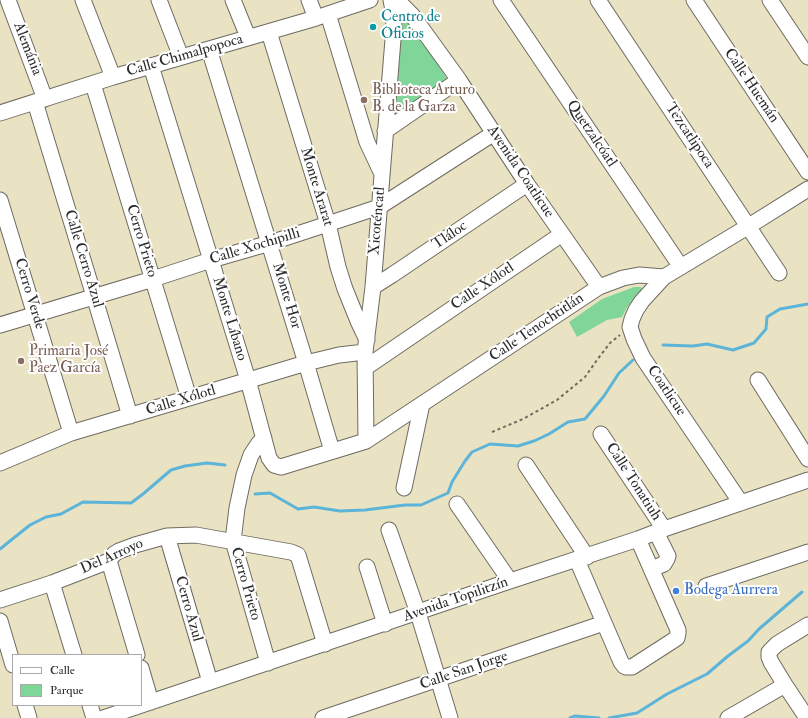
<!DOCTYPE html>
<html>
<head>
<meta charset="utf-8">
<style>
  body { margin:0 }
  #map { position:relative; width:808px; height:718px; overflow:hidden; background:#eae3c3; font-family:"IM FELL Double Pica",serif }
  canvas { display:block }
  .legend { position:absolute; left:12px; top:654px; width:130px; height:52px; box-sizing:border-box; background:#fff; border:1px solid #aaa; margin:0; padding:5px 7px; list-style:none; font-size:12px; color:#2b2b2b }
  .legend li { display:flex; align-items:center; gap:8px; height:20px }
  .legend b { width:20px; border:1px solid #aaa }
</style>
</head>
<body>
<div id="map">
<canvas width="808" height="718"></canvas>
<ul class="legend">
<li><b style="height:5px;background:#fff"></b>Calle</li>
<li><b style="height:11px;background:#80d599"></b>Parque</li>
</ul>
</div>
<script>
const context = document.querySelector('canvas').getContext('2d');
context.lineJoin = 'round';
function paint(path, color) {
  context.fillStyle = color;
  context.fill(path, 'evenodd');
}
function toPath(rows) {
  const path = new Path2D();
  for (const r of rows) {
    path.moveTo(r[0], r[1]);
    for (let i = 2; i < r.length; i += 2) path.lineTo(r[i], r[i + 1]);
  }
  return path;
}
function trace(path, color, width, dash) {
  context.strokeStyle = color;
  context.lineWidth = width;
  context.lineCap = dash ? 'butt' : 'round';
  context.setLineDash(dash || []);
  context.stroke(path);
}
function write(font, color, halo, rows, align = 'center') {
  context.font = font + ' "IM FELL Double Pica",serif';
  context.lineWidth = 4;
  context.setLineDash([]);
  context.textBaseline = 'middle';
  context.strokeStyle = halo;
  context.fillStyle = color;
  for (const [text, x, y, turn = 0] of rows) {
    context.save();
    context.translate(x, y);
    context.rotate((+turn || 0) * Math.PI / 180);
    context.textAlign = isNaN(turn) ? turn : align;
    if (halo) context.strokeText(text, 0, 0);
    context.fillText(text, 0, 0);
    context.restore();
  }
}
paint(toPath([
  [405,14,449,82,395,116,403,17],
  [634,287,641,287,643,291,627,307,622,317,607,320,577,337,569,322,602,299]
]), '#80d599');
trace(toPath([
  [663,345,693,346,707,344,733,350,754,343,766,329,767,317,780,309,808,304],
  [255,494,270,493,298,509,314,507,340,511,365,510,405,505,421,505,448,493,452,482,465,461,472,452,490,444,518,446,534,441,549,434,568,422,585,419,604,396,619,373,633,360],
  [0,549,30,525,46,517,61,514,83,502,131,503,143,494,171,470,185,466,207,463,225,465],
  [570,718,575,716,599,718],
  [609,718,637,713,667,694,707,674,728,656,748,641,759,629,802,592]
]), '#5cb4d9', 3);
const minor = toPath([
  [8,0,45,99],
  [83,0,113,77],
  [159,0,181,57],
  [233,0,248,37],
  [309,0,316,18],
  [397,0,412,15,459,80,527,184,562,234,599,287],
  [501,0,681,267],
  [598,0,779,273],
  [694,0,808,172],
  [770,0,808,57],
  [328,14,367,142,382,174],
  [269,32,328,224,338,267,345,289,358,321,367,340],
  [209,49,306,363,332,451],
  [151,66,248,380,269,458,274,465,281,467,366,441,599,287,623,278,639,275,664,277,749,226,808,189],
  [93,84,189,398],
  [35,102,94,296,130,416],
  [0,113,113,77,316,18,370,0],
  [385,131,459,80],
  [0,200,71,433],
  [664,277,642,301,636,310,632,319,630,327,634,339,643,358,741,503],
  [373,287,392,275,527,184],
  [0,325,153,279,211,260,270,243,379,207,494,133],
  [365,368,562,234],
  [758,380,808,459],
  [601,434,664,529],
  [264,438,259,443,251,455,244,475,237,508,233,541,268,663],
  [366,441,365,352,373,287,394,27,393,10,391,0],
  [0,463,71,433,189,398,306,363,339,355,365,352],
  [526,465,587,557],
  [404,488,422,404],
  [457,504,510,581],
  [389,530,418,613,450,718],
  [167,536,210,682],
  [577,560,621,662,624,666,626,667,632,667,677,638,678,633,678,630,638,539],
  [109,561,137,655],
  [367,567,385,624],
  [651,569,664,564,667,559,668,556,656,532],
  [52,583,74,655],
  [706,586,808,552],
  [0,600,52,583,109,561,114,554,119,551,135,545,167,536,196,535,291,552,298,555,325,644],
  [0,621,13,665],
  [141,668,151,702],
  [25,705,29,718],
  [90,705,94,718],
  [103,718,510,581,638,539,664,529,808,480],
  [323,718,604,623],
  [728,718,785,685],
  [807,718,785,685,771,662,769,657,769,652,777,644,808,625]
]);
trace(minor, '#6e6b60', 17);
trace(toPath([
  [492,432,523,419,557,400,585,377,597,360,610,343,620,335]
]), '#6e6b60', 2, [3, 3]);
trace(minor, '#fff', 15);
for (const [x, y, r, color] of [
  [373,27,4,"#0f9aa8"],
  [364,100,4,"#8d6e63"],
  [21,361,4,"#8d6e63"],
  [676,591,4,"#3f7fe0"]
]) {
  const dot = new Path2D();
  dot.arc(x, y, r, 0, 2 * Math.PI);
  context.fillStyle = color;
  context.fill(dot);
  trace(dot, '#fff', 1.5);
}
write('15px', '#0d838f', '#fff', [
  ["Centro de",381,18],
  ["Oficios",381,35]
], 'left');
write('15px', '#2b2b2b', '#fff', [
  ["Alemánia",27,49,69],
  ["Calle Chimalpopoca",185,56,-16],
  ["Calle Huemán",751,86,56],
  ["Quetzalcóatl",591,134,56],
  ["Tezcatlipoca",689,136,56],
  ["Avenida Coatlicue",520,172,56],
  ["Monte Ararat",316,187,73],
  ["Xicoténcatl",378,221,-85],
  ["Tláloc",450,236,-34],
  ["Cerro Prieto",141,241,73],
  ["Calle Xochipilli",255,247,-17],
  ["Calle Cerro Azul",83,259,73],
  ["Calle Xólotl",483,287,-34],
  ["Cerro Verde",29,294,73],
  ["Monte Hor",286,296,73],
  ["Monte Líbano",229,319,73],
  ["Calle Tenochtitlán",537,328,-34],
  ["Coatlicue",666,391,56],
  ["Calle Xólotl",181,401,-17],
  ["Calle Tonatiuh",633,482,57],
  ["Del Arroyo",112,557,-24],
  ["Cerro Prieto",245,584,74],
  ["Avenida Topilitzín",456,600,-19],
  ["Cerro Azul",188,609,74],
  ["Calle San Jorge",464,671,-19]
]);
write('15px', '#785e54', '#fff', [
  ["Biblioteca Arturo",372,91],
  ["B. de la Garza",372,108],
  ["Primaria José",29,352],
  ["Paez García",29,369]
], 'left');
write('15px', '#366cbe', '#fff', [
  ["Bodega Aurrera",684,591]
], 'left');
</script>
</body>
</html>
